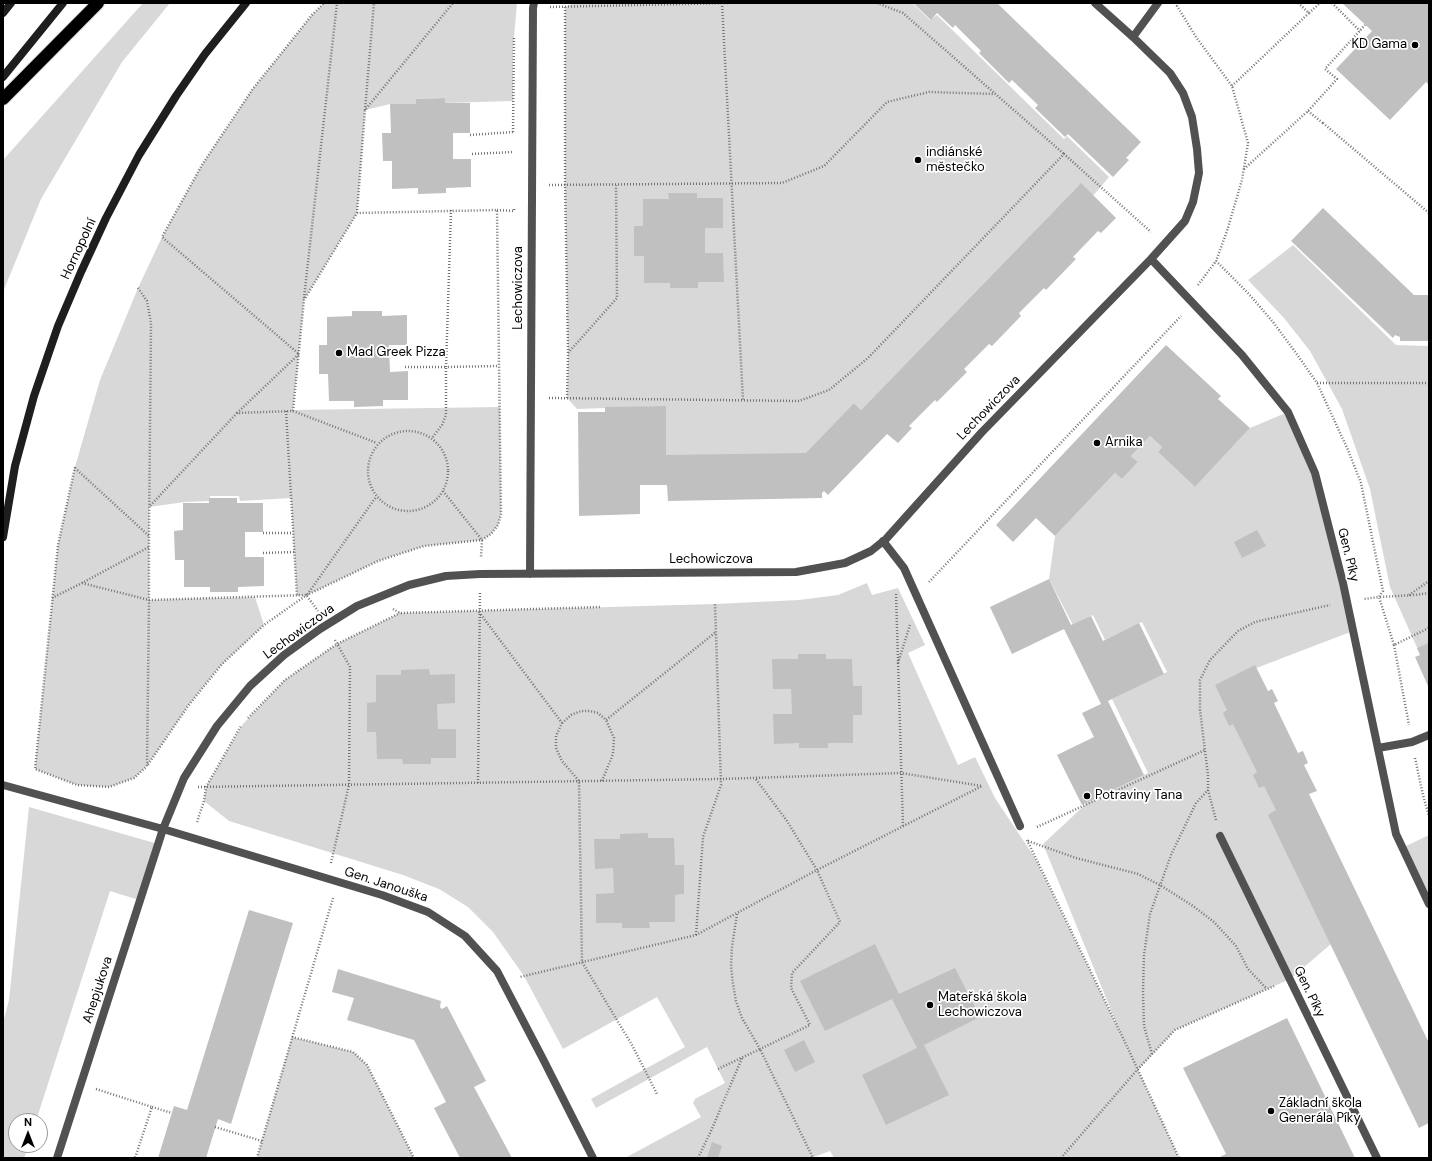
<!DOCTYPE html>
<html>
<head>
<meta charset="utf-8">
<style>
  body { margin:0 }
  #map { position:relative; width:1432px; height:1161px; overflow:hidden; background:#fff; font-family:"DM Sans",sans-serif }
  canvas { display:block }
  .frame { position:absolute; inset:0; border:4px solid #000; pointer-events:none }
  .north { position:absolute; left:8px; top:1113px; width:40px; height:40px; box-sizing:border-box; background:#fff; border:1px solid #999; border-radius:50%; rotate:0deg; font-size:11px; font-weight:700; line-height:16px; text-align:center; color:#000 }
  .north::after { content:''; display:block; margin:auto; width:14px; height:18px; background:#000; clip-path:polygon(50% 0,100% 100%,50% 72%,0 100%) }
</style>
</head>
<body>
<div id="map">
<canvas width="1432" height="1161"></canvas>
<div class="frame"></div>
<div class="north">N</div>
</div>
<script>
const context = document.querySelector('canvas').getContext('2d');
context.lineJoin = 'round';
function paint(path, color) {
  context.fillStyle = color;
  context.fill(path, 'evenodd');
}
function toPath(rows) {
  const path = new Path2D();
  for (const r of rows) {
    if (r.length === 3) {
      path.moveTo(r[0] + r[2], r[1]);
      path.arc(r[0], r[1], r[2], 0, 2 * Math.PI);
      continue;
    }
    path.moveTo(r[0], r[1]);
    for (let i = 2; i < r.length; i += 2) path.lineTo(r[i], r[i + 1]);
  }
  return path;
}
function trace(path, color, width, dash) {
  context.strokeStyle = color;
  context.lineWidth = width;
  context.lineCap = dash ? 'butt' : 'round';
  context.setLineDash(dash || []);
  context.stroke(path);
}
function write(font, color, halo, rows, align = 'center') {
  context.font = font + ' "DM Sans",sans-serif';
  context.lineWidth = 3.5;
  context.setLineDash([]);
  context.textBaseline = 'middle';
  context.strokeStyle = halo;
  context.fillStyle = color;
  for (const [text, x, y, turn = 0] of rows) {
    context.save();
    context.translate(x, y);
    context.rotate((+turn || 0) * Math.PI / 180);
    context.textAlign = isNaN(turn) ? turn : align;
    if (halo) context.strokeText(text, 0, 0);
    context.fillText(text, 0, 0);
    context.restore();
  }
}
paint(toPath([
  [143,3,170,3,122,62,41,199,3,292,3,160],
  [324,3,517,3,513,49,513,101,445,103,445,98,416,99,416,104,390,104,365,110,357,213,304,300,293,410,500,407,501,514,498,525,491,534,482,540,424,546,378,561,307,595,297,596,291,498,240,501,239,496,210,496,210,501,185,502,149,507,149,600,255,597,264,625,221,665,188,706,147,766,134,778,109,787,77,785,35,769,58,545,75,467,100,380,138,288,162,237,202,165,252,90,312,15],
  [574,3,912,3,930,20,937,15,1064,139,1067,136,1109,177,1092,197,1079,185,861,410,854,403,805,455,666,458,665,406,577,409,567,398,568,357,565,185,565,7],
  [1293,245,1396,345,1429,346,1429,647,1419,652,1390,587,1370,489,1342,409,1310,351,1284,318,1248,280],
  [1288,412,1315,473,1353,631,1259,667,1219,686,1278,812,1331,944,1290,979,1175,1030,1138,1070,1179,1158,834,1158,830,1151,811,1158,625,1158,701,1117,693,1103,695,1099,725,1083,707,1047,596,1108,591,1099,685,1047,657,997,563,1049,524,976,493,932,468,907,439,889,403,875,229,821,204,801,206,787,243,724,285,680,337,644,400,613,715,604,799,600,838,595,867,583,872,595,898,588,925,645,908,653,958,765,975,757,995,798,1035,858,1120,1032,1043,844,1087,803,1148,773,1112,699,1167,672,1142,622,1105,640,1093,615,1073,625,1049,579,1055,536,1115,473,1122,479,1138,462,1131,456,1150,436,1162,447,1158,452,1195,487,1250,428],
  [29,807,158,844,139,900,110,891,36,1121,16,1121,16,1145,29,1145,24,1158,3,1158,3,1023,9,1000],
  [1429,835,1429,904,1402,848],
  [292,1037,353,1052,367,1065,414,1158,257,1158]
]), '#d8d8d8');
paint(toPath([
  [913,3,997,3,1141,142,1126,158,1129,160,1113,177,1068,134,1065,137,1035,108,1038,105,1012,80,1009,83,979,53,981,51,955,25,953,28,937,13,931,20],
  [1342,3,1429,3,1429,85,1426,82,1390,120,1336,69,1372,31],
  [445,98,445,103,470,103,470,133,453,133,453,159,471,159,471,187,446,188,446,193,418,194,418,188,392,189,392,161,383,161,382,133,391,133,390,104,416,104,416,99],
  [1081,183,1116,218,1101,233,1098,231,1073,257,1076,259,1046,290,1044,288,1019,313,1021,316,992,346,989,344,964,369,967,372,937,402,935,400,909,426,912,428,898,443,887,434,828,495,824,491,822,493,822,498,668,501,667,485,640,485,640,514,579,516,578,412,605,412,605,407,666,406,666,455,806,453,854,403,861,410],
  [668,193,697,193,697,198,723,198,723,228,705,228,705,253,723,253,724,282,698,282,698,288,670,288,670,283,644,283,644,256,634,256,634,226,643,226,643,199,669,199],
  [1323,208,1414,295,1429,295,1429,341,1400,341,1400,337,1395,335,1393,338,1291,241],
  [352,311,382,311,382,316,407,315,407,345,389,345,390,372,408,371,408,400,383,400,383,406,354,407,354,401,329,401,328,374,319,374,319,345,327,345,327,317,352,316],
  [1166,345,1221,396,1218,399,1250,428,1195,487,1158,452,1162,447,1150,436,1131,456,1138,462,1122,479,1115,473,1055,536,1036,518,1013,542,996,525],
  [209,498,237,498,237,503,263,503,263,532,245,532,245,557,264,557,264,586,238,587,238,592,210,592,210,587,184,587,184,560,175,560,174,531,183,530,183,503,209,503],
  [1257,530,1266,546,1242,558,1234,542],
  [1049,579,1071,625,1091,616,1103,641,1139,623,1164,674,1108,701,1144,775,1082,805,1057,755,1094,737,1082,713,1101,704,1064,629,1012,654,990,607],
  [1429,643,1429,685,1428,686,1415,657,1420,655,1417,648],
  [798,654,826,654,826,659,852,659,853,686,862,686,862,715,853,715,853,743,828,743,828,748,799,748,799,743,774,744,773,714,792,714,791,689,773,689,772,659,798,659],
  [1255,665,1268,691,1272,689,1278,701,1274,703,1298,753,1303,751,1308,763,1304,765,1317,791,1309,794,1429,1043,1429,1123,1419,1128,1268,815,1276,810,1264,786,1259,788,1253,775,1257,772,1233,724,1229,726,1223,713,1227,710,1215,685],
  [429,669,430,675,455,674,455,703,437,704,438,729,456,729,456,758,431,758,431,764,403,764,402,759,377,759,376,732,367,732,367,703,376,702,376,675,401,675,401,670],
  [648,833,648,838,674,838,675,865,684,865,684,894,675,895,675,922,649,922,650,928,622,928,622,923,596,923,596,894,614,893,613,868,595,869,594,839,620,839,620,834],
  [249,910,293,923,231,1124,218,1119,206,1158,158,1158,174,1106,187,1110],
  [875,944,899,994,955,968,980,1017,924,1045,949,1095,886,1125,862,1075,917,1048,892,999,825,1031,800,981],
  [338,969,441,1001,440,1007,442,1009,447,1006,486,1081,474,1087,512,1158,460,1158,434,1108,446,1102,414,1040,347,1020,354,998,332,992],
  [1287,1018,1355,1158,1218,1158,1226,1154,1183,1068],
  [804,1040,815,1062,795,1072,784,1050],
  [712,1142,722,1146,718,1158,707,1158]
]), '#c0c0c0');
const highway = toPath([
  [3,99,98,3]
]);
trace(highway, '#dbdbdb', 14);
trace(toPath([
  [722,3,743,400],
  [877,3,903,13,1064,154],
  [1179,3,1177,6,1196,37,1232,86,1248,143,1242,180,1227,231,1216,261],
  [1298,3,1309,13,1320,3],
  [1332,3,1360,31],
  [550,7,728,3],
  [565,7,565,185,568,353,567,398],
  [1232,86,1309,13],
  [365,110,374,3],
  [1308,111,1324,124],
  [1323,123,1429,213],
  [513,132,514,37],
  [470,135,513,132],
  [472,154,513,152],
  [1244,169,1308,111,1337,79,1325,69,1365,25],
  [549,185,782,183,824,166,887,102,929,92,995,94],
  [451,210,446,367,499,366],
  [497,210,514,211,514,209],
  [357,213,365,110,453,3],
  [1198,285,1216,261,1248,293,1273,322,1296,353,1317,383,1348,450,1361,483,1383,591,1379,597,1364,599],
  [138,288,147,301,151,323,149,536,149,600,147,766,188,706,222,664,264,625,298,601,307,595,378,561,424,546,482,540,491,534,498,525,501,514,497,210,357,213,304,300,293,411,237,413,149,507],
  [304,298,337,3],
  [568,353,617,298,616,185],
  [405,367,446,367,446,415,442,425,432,438],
  [1317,383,1429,383],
  [549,398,799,401,829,390,868,358,1064,154,1151,232],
  [286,411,297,596],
  [293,411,377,443],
  [237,413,299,354,162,237,202,165,252,90,312,15,324,3],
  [408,471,40],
  [75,467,58,545,35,769,77,785,109,787,134,778,147,766],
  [75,468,149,536],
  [443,491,482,540,481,557],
  [263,533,293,533],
  [263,553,295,552],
  [929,582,1181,316],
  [82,583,149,600,307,595,376,497],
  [1429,593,1415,595,1379,597,1394,645,1429,628],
  [896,594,903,826],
  [1409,595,1429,581],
  [307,596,318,611],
  [52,598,82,583,149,547],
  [393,609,400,613,600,607],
  [479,612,562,723,556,736,556,748,562,761,579,781,582,962,632,1045,657,1094],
  [1394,645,1409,725],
  [898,663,910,625],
  [248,718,285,680,337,644,400,613],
  [562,723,571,715,581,711,590,711,598,713,606,720,716,632],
  [1415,758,1423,795,1429,816],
  [602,781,613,754,614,738,606,720],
  [478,783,480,592],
  [198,787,721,779,901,773,982,786,817,870,696,935,520,977],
  [1216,820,1208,790,1208,775,1200,710,1200,680,1210,660,1238,631,1255,622,1330,605],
  [197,822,204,801,206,787,241,726],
  [1037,827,1205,750],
  [1027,840,1124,1040,1179,1158],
  [1028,841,1076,858,1138,874,1160,885,1193,906,1214,922,1236,946,1248,969,1267,989],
  [331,863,349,785,350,667,335,640],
  [737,914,732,947,731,966,733,984,736,1001,742,1018,760,1049,810,1025,791,988,792,973,840,922,817,870,787,821,755,778],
  [696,935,703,837,721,785,715,604],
  [292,1037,353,1052,367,1065,414,1158],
  [1152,1054,1144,1026,1143,991,1144,955,1150,914,1171,855,1196,803,1208,790],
  [718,1069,760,1049,813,1158],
  [96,1089,152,1107,135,1158],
  [152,1107,172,1113],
  [215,1127,262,1141],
  [257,1158,333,898],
  [698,1158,711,1131,742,1058],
  [1061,1158,1137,1070,1175,1030,1274,986]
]), '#737373', 2.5, [1, 2]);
trace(toPath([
  [1378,748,1412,742,1429,735]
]), '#515151', 8);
trace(toPath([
  [1133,37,1158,3],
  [1151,259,1242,355,1288,412,1315,473,1343,583,1396,834,1429,904],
  [883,541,904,568,1020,826],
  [530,574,533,8,534,3],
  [3,785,163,829,382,895,428,912,465,936,497,971,543,1059,593,1158],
  [1220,836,1377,1158],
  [57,1158,163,829,184,778,217,726,250,686,284,655,320,629,357,606,409,585,446,576,480,574,796,572,845,563,871,551,886,539,982,432,1151,259,1185,221,1193,202,1199,173,1197,149,1192,117,1183,93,1170,73,1133,37,1095,3]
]), '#515151', 8);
trace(toPath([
  [3,13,11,3],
  [3,77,63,3],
  [3,537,15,466,34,396,58,326,81,272,106,218,139,155,176,96,205,54,246,3]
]), '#1e1e1e', 8);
trace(highway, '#000', 12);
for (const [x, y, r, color] of [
  [1415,45,4,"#000"],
  [918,160,4,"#000"],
  [339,353,4,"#000"],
  [1097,443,4,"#000"],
  [1087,796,4,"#000"],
  [930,1005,4,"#000"],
  [1271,1111,4,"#000"]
]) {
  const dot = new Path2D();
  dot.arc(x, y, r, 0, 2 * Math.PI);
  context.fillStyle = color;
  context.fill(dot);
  trace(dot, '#fff', 1.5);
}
write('13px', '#000', '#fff', [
  ["KD Gama",1407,45,"right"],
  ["indiánské",926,153],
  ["městečko",926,168],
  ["Mad Greek Pizza",347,353],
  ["Arnika",1105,443],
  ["Potraviny Tana",1095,796],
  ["Mateřská škola",938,998],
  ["Lechowiczova",938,1013],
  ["Základní škola",1279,1104],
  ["Generála Píky",1279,1119]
], 'left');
write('13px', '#000', '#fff', [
  ["Hornopolní",79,249,-65],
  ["Lechowiczova",519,288,-90],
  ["Lechowiczova",989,408,-46],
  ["Gen. Píky",1348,555,76],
  ["Lechowiczova",711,560],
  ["Lechowiczova",299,632,-36],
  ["Gen. Janouška",386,885,18],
  ["Ahepjukova",98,990,-72],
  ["Gen. Píky",1309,992,64]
]);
</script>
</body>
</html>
